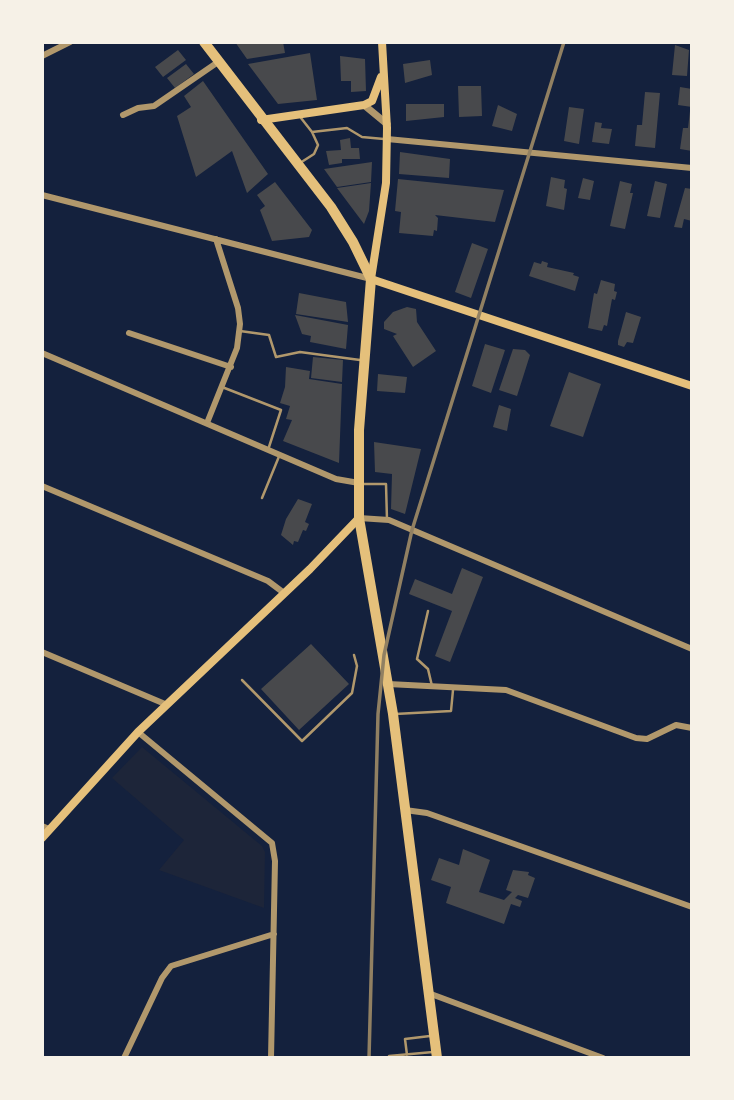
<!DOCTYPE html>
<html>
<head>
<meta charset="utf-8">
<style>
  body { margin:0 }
  #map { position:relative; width:734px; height:1100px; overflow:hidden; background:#14213d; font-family:"PT Sans",sans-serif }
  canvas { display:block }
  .frame { position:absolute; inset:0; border:44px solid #f6f1e7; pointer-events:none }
</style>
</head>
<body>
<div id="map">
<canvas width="734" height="1100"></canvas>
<div class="frame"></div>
</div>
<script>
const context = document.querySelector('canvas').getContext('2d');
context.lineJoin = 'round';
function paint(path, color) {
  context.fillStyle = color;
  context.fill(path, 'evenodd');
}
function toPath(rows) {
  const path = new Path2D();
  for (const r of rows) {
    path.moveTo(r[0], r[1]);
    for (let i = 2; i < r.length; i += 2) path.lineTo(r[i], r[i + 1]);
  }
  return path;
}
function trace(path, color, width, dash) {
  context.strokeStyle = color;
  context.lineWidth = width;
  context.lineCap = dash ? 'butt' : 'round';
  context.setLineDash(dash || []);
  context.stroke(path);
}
paint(toPath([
  [142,747,262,846,265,852,264,908,159,870,184,840,112,778]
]), '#1d2539');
paint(toPath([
  [235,42,283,42,285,53,247,59],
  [675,45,689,50,687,76,672,75],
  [178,50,186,60,163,77,155,67],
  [310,53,317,100,278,104,248,64],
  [340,56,365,59,366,91,351,92,351,81,341,81],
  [430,60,432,75,405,83,403,64],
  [186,64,194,74,175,88,167,78],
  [203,81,268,174,247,193,232,151,196,177,177,116,191,107,184,96],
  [458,86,481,86,482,116,459,117],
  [680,87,692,89,692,107,678,105],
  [645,92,660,93,655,148,635,146,637,125,642,125],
  [406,104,444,104,444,117,406,121],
  [498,105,517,114,512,131,492,126],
  [569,107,584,109,579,144,564,141],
  [690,111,692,111,692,151,680,149,683,128,688,128],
  [595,122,602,123,601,128,612,129,609,144,592,142],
  [350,138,351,148,359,148,360,159,342,159,342,163,329,165,326,151,341,150,340,140],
  [400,152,450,159,449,178,399,174],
  [372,162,371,182,337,187,324,169],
  [551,177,565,180,564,188,567,189,564,210,546,206],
  [583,178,594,181,590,200,578,198],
  [398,179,466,186,504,190,495,222,435,215,438,218,437,231,434,230,433,236,399,233,401,212,395,211],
  [620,181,632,184,630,193,633,193,625,229,610,226],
  [655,181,667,184,660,218,647,216],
  [275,182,312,230,309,237,272,241,260,210,265,206,257,195],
  [371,183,369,211,364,224,337,188],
  [685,188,692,189,692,221,684,219,682,228,674,227],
  [472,243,488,249,471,298,455,292],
  [542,261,548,263,547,267,574,273,573,275,579,277,575,291,529,276,534,262,541,264],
  [601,280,615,284,614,291,617,292,615,300,612,299,607,326,604,325,602,331,588,328,594,293,597,294],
  [299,293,346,302,348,322,296,314],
  [407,307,416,309,417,322,436,351,413,367,393,336,397,334,384,329,384,322,393,312],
  [626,312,641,317,633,343,627,342,624,347,618,345,618,341],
  [295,315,348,325,346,349,310,342,311,336,302,334],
  [485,344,505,350,491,393,472,386],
  [513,349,525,350,530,355,517,396,499,390],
  [313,357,343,360,342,382,311,378],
  [286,367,310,371,309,379,342,384,339,463,283,441,292,420,286,419,290,406,280,403,285,387],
  [569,372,601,384,583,437,550,426],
  [378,374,407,377,405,393,377,391],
  [499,405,511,409,507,431,493,427],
  [374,442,421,449,405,514,391,509,392,474,375,472],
  [298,499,312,504,305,522,309,524,306,531,303,530,298,542,294,541,293,545,281,535,286,519],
  [462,568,483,577,450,662,435,656,452,611,409,594,415,579,452,594],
  [311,644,349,684,299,730,261,689],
  [463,849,490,860,479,892,504,900,512,892,506,890,513,870,529,872,528,875,535,878,528,898,518,895,515,898,522,901,520,907,511,904,504,924,446,903,451,887,431,880,439,858,459,865]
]), '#48494c');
trace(toPath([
  [301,118,312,132],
  [300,163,314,154,318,145,312,132,347,128,362,137,384,139],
  [240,331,269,335,276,357,300,352,360,360],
  [222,387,281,410,268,450],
  [362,484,386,484,387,520],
  [262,498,280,454],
  [428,611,417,659,428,669,432,686],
  [242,680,302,741,352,693,357,666,354,655],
  [395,714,451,711,453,690],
  [407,1055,405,1039,430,1036],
  [389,1056,433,1052]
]), '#b1986c', 2.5);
trace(toPath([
  [42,56,70,42],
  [123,115,138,108,154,106,218,62],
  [387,139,692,168],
  [42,195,371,279],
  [129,333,231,367],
  [42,353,336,479,359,483],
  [207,423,237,348,240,324,238,308,216,239],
  [42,486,268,581,284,593],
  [359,518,389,520,692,649],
  [42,652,165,704],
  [388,684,506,690,636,738,647,739,676,725,692,728],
  [138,732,272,843,275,861,271,1058],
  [405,810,427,813,692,907],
  [42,826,49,829],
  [431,994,603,1058],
  [124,1058,162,978,171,966,274,934]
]), '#b1986c', 6);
trace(toPath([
  [364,105,387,124]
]), '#b1986c', 7);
trace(toPath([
  [382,42,387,128,386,183,371,279,692,386],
  [261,120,364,105,372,101,381,77],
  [42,838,138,732,310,569,359,518]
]), '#e5c07b', 8);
trace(toPath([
  [204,42,331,207,353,242,371,279,359,430,359,518,393,714,437,1058]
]), '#e5c07b', 10);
trace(toPath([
  [369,1058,378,714,384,655,412,530,564,42]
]), '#918062', 3.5);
</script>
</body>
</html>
